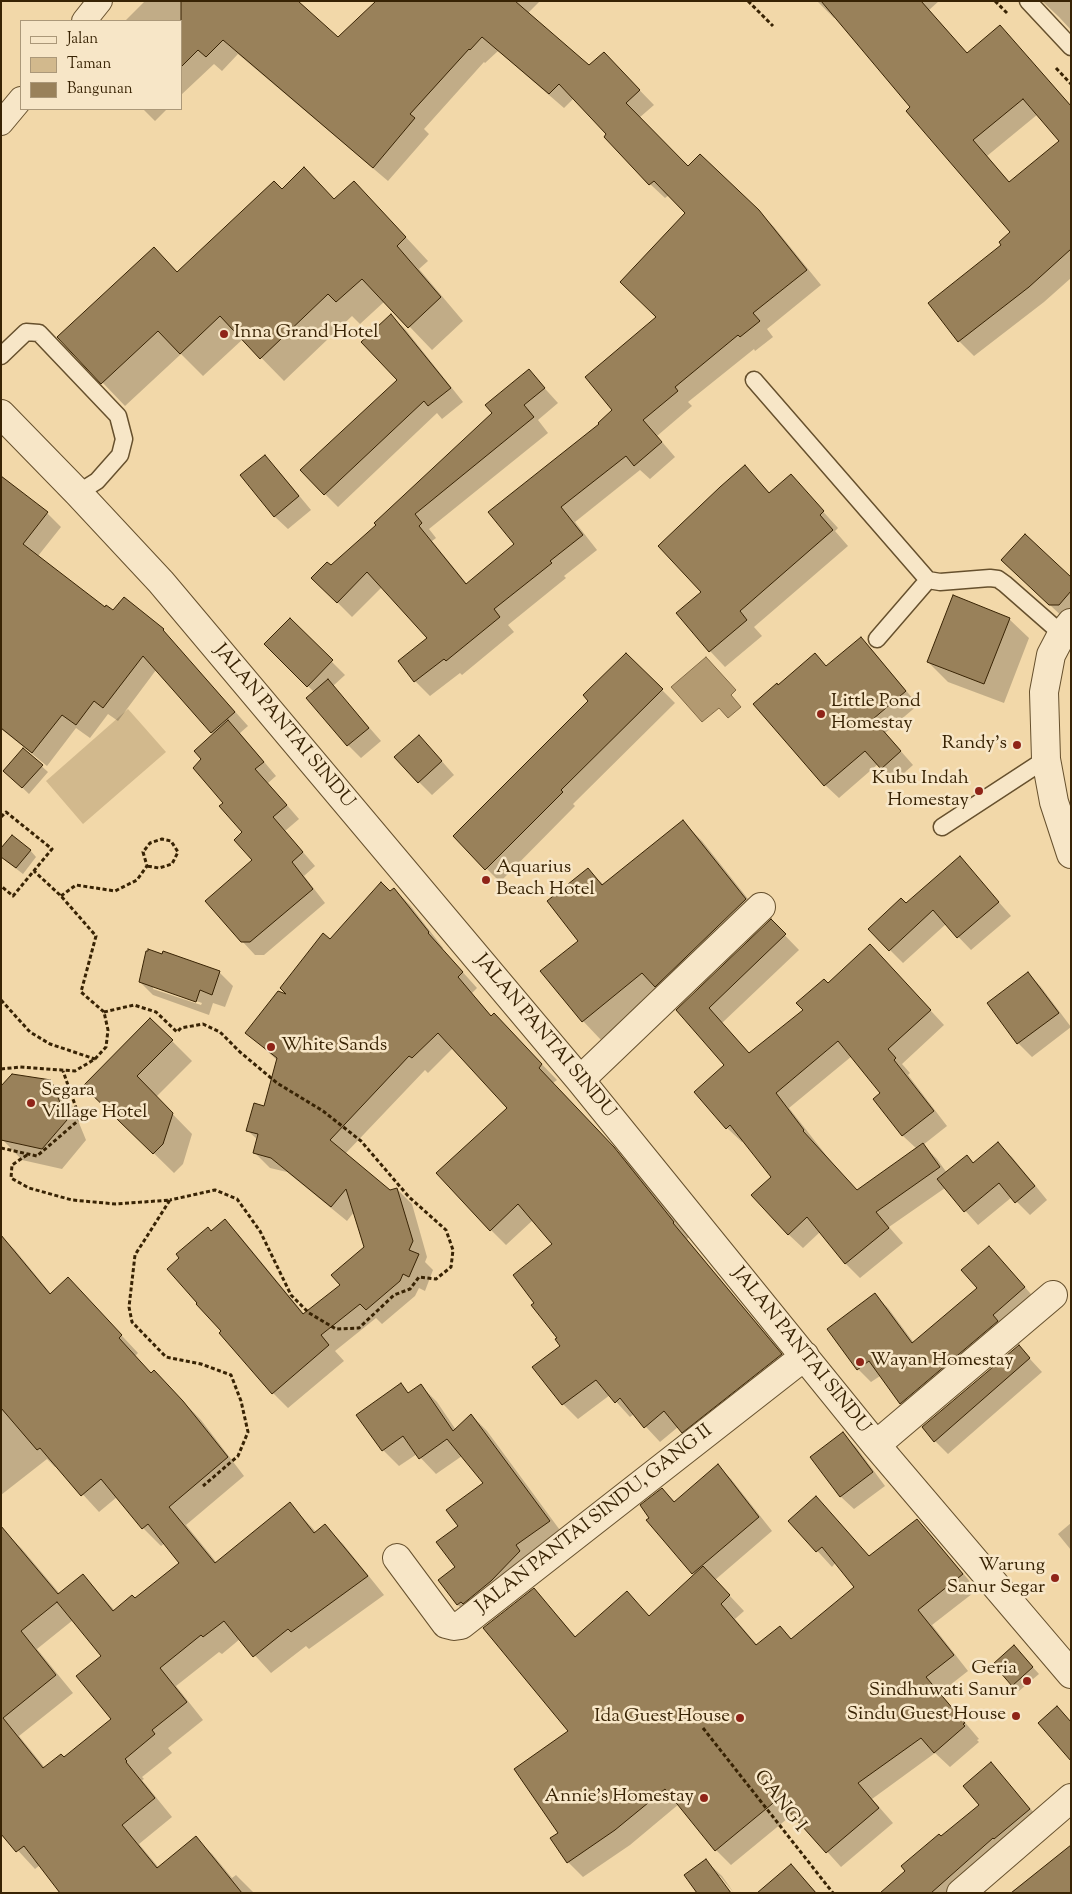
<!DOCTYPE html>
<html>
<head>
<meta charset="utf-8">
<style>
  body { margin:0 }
  #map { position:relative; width:1072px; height:1894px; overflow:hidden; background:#f2d8a9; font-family:"Sorts Mill Goudy",serif }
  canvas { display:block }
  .frame { position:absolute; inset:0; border:2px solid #382304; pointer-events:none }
  .legend { position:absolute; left:20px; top:20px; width:162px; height:90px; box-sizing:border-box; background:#f7e6c7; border:1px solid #ab9879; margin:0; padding:6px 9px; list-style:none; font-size:15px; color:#382304 }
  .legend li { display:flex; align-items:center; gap:10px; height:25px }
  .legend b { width:25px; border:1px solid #ab9879 }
</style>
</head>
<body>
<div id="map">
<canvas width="1072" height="1894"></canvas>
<div class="frame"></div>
<ul class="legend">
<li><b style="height:6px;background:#f7e6c7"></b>Jalan</li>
<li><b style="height:14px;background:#d2b98d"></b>Taman</li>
<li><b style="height:14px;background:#99815a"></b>Bangunan</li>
</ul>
</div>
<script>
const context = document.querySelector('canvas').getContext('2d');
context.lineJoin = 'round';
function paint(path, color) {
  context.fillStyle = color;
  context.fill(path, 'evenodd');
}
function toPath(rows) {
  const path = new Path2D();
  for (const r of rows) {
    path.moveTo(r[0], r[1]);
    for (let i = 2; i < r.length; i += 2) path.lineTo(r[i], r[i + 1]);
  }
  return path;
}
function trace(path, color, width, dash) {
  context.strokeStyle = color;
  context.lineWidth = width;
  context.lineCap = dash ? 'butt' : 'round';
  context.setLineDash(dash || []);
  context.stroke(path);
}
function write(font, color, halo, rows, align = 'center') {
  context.font = font + ' "Sorts Mill Goudy",serif';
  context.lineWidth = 5;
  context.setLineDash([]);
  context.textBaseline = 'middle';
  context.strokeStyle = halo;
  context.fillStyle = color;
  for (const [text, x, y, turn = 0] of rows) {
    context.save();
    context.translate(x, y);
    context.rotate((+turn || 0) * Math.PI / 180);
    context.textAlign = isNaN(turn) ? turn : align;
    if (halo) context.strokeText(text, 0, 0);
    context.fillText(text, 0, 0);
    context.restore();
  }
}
paint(toPath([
  [128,709,166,752,83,824,46,781]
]), '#d2b98d');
const water = toPath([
  [706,657,736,690,731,695,741,707,728,718,719,708,702,722,671,687,706,657]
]);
paint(water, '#b39a71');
trace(water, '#826a45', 1);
paint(toPath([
  [145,1,296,1,338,39,378,1,540,1,527,14,589,67,618,68,654,105,639,118,688,168,758,211,774,227,821,285,767,329,773,337,755,351,754,349,688,402,692,406,657,436,675,457,650,479,640,470,575,522,597,550,564,576,566,578,508,625,514,632,462,675,460,673,430,696,415,681,429,638,382,587,352,617,313,578,331,567,378,526,494,413,529,371,558,403,538,420,548,433,429,529,436,538,432,541,467,584,516,544,601,424,614,411,657,317,687,213,669,195,665,198,650,184,608,134,574,98,564,108,498,51,485,63,484,62,424,129,429,134,388,181,238,54,222,71,214,64,181,95,181,21,125,21],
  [817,1,939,1,929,10,968,54,1000,26,1071,106,1071,278,1044,302,974,356,959,341,929,303,1003,245,1012,232,912,108,836,17,834,18],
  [1038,114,1061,141,1010,183,987,156],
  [1042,1,1071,1,1071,30,1059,17],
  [143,109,167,109,155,121],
  [282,190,335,200,377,206,428,261,419,269,463,321,432,350,385,301,360,324,352,316,284,381,243,339,203,376,181,354,125,406,59,337,154,249,178,273],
  [391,316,405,329,463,402,442,419,437,413,338,507,325,494,399,380],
  [265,457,278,470,311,510,288,529,274,516],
  [745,467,771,494,791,476,838,528,835,531,848,546,754,627,762,636,725,667,710,651,703,592],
  [1,477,47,513,61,527,38,556,105,609,113,612,124,599,164,630,165,631,160,628,248,726,240,733,276,776,268,783,299,819,285,831,315,866,304,876,325,903,264,955,255,955,242,941,254,860,244,832,225,803,203,759,214,735,156,670,118,721,108,714,90,738,76,728,47,766,25,748,24,750,48,772,29,794,5,771,25,748,1,729],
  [1016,573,1071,578,1071,619,1068,622],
  [1009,619,1029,638,1004,703,948,682,928,662],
  [290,620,345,675,333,686,381,741,361,758,348,745,314,692,266,644],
  [861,639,874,652,918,705,885,733,913,765,895,781,878,764,839,798,825,785,778,687,815,655,827,667],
  [626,654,675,703,573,804,575,806,500,882,454,836,590,701],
  [432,750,454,775,432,795,419,782],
  [683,822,702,841,764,919,661,992,601,1040,583,1021,580,941,588,870,604,885],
  [30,850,36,857,23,874,5,860],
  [960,858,1011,916,971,950,946,924,903,963,890,950,906,905],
  [394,889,409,904,443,948,442,949,477,988,472,993,492,1017,509,1030,557,1080,553,1083,629,1164,689,1237,687,1239,796,1370,698,1447,678,1427,660,1442,634,1414,630,1417,610,1395,578,1419,563,1404,534,1367,562,1346,559,1338,536,1303,554,1245,533,1220,506,1245,491,1230,508,1108,453,1048,428,1073,425,1070,345,1154,390,1191,397,1189,412,1204,427,1257,425,1262,433,1270,425,1291,419,1288,415,1296,382,1324,376,1318,335,1351,344,1361,288,1408,273,1393,222,1331,211,1232,224,1220,239,1235,305,1315,342,1285,365,1248,354,1212,347,1221,287,1172,270,1168,254,1152,258,1140,248,1131,264,1107,278,1061,247,1033,290,997,330,940],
  [771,921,799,950,722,1023,750,1054,804,1010,828,984,884,960,944,1025,902,1064,910,1073,908,1075,947,1126,923,1145,937,1159,947,1173,974,1164,998,1144,1012,1157,1047,1200,1030,1215,1012,1197,978,1225,945,1188,889,1227,903,1243,860,1278,845,1263,820,1232,803,1248,788,1234,772,1177,744,1140,742,1142,727,1128,696,1092,726,1065,677,1010],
  [852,1056,882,1093,874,1099,903,1136,917,1149,857,1191,833,1164,789,1108],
  [163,955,219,972,233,986,225,1007,213,1003,209,1015,153,995,140,982],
  [153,986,202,1003,201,1005,153,989],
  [1028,973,1041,987,1071,1027,1032,1057,1018,1043,988,1003],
  [150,1019,192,1061,156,1097,192,1134,183,1164,174,1173,85,1086],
  [50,1081,70,1101,86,1140,62,1169,22,1160,2,1139],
  [1,1236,15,1250,51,1294,68,1278,138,1353,135,1356,152,1374,172,1390,201,1420,244,1476,186,1525,217,1563,290,1504,317,1533,325,1526,343,1544,384,1595,309,1649,306,1646,271,1673,240,1639,222,1654,219,1652,176,1686,203,1720,168,1748,172,1753,142,1777,144,1779,142,1780,172,1817,139,1844,159,1868,196,1838,213,1855,232,1878,236,1875,254,1893,61,1893,40,1865,35,1869,1,1832,5,1532,22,1549,60,1594,83,1575,115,1611,136,1600,181,1563,165,1543,161,1546,143,1528,117,1497,99,1512,57,1466,55,1467,47,1459,1,1495],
  [73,1620,103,1656,113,1719,64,1758,45,1768,19,1736,73,1693,37,1649],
  [1002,1261,1037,1301,914,1417,901,1404,880,1376,871,1382,858,1369,875,1295,888,1308,914,1343,979,1288],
  [1018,1346,1042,1372,948,1454,935,1441],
  [401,1385,409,1394,421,1386,437,1402,456,1430,471,1415,487,1431,565,1537,474,1621,458,1605,440,1581,457,1567,460,1526,485,1483,462,1456,436,1474,417,1454,399,1466,383,1450],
  [842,1433,856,1447,885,1486,854,1509,840,1496],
  [718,1466,731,1479,772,1531,715,1580,744,1611,735,1619,758,1646,779,1627,792,1640,855,1587,836,1562,832,1567,790,1521,870,1557,917,1521,932,1536,977,1590,932,1625,968,1671,940,1693,979,1739,977,1740,979,1742,950,1767,935,1753,872,1799,893,1823,841,1867,793,1814,731,1865,716,1850,679,1804,630,1845,583,1877,568,1862,552,1839,560,1833,570,1731,534,1589,577,1638,627,1593,650,1617,695,1575,648,1520,651,1518,662,1489,675,1502],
  [1071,1523,1071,1550,1058,1534],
  [1021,1654,1039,1674,1019,1691,1013,1685],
  [991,1764,1043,1823,960,1893,882,1893,941,1838,981,1805],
  [1071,1846,1071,1893,1010,1893],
  [706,1861,722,1876,734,1893,720,1876,717,1876],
  [791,1865,817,1893,759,1893]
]), '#0003');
const building = toPath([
  [181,1,298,1,338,37,376,1,515,1,589,65,604,52,640,90,626,103,688,166,700,154,759,210,807,270,753,313,760,321,740,337,738,335,675,387,678,391,643,420,662,442,634,466,626,456,561,507,583,535,550,561,552,563,494,609,500,617,446,661,444,659,414,682,398,661,427,638,367,572,337,603,311,578,327,562,331,565,376,525,374,523,492,413,485,405,529,369,545,388,524,405,534,417,415,514,422,523,419,526,466,584,514,544,488,512,599,424,598,423,612,410,585,377,656,317,620,282,685,213,654,181,649,185,604,137,606,134,559,84,549,94,482,37,470,50,469,49,410,114,415,118,373,168,223,40,206,57,198,50,181,67,181,1],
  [821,1,921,1,967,53,1000,25,1071,106,1071,249,1029,287,958,342,928,303,1001,245,999,242,1010,232,906,111,910,107,821,1],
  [1023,99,1059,141,1009,182,973,140,1023,99],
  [304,167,334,199,354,181,406,237,397,246,441,297,408,328,362,279,336,302,328,294,260,359,220,316,180,354,158,331,101,384,57,337,154,247,177,272,274,181,282,189,304,167],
  [391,314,451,388,428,406,424,401,324,495,300,470,397,380,361,342,391,314],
  [265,455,299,496,274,517,240,475,265,455],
  [745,465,769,493,791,474,824,511,820,515,833,530,740,611,747,620,709,652,676,613,701,592,658,546,720,487,745,465],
  [1,476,48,512,23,544,105,607,106,605,113,610,124,597,164,629,163,630,235,712,211,733,143,656,103,708,94,701,76,725,62,715,32,753,1,728,1,476],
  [1025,534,1071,577,1071,591,1059,605,1049,605,1001,560,1025,534],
  [953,595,1010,618,984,684,927,662,953,595],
  [290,618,333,660,307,687,264,644,290,618],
  [861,637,906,691,873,719,901,751,881,769,865,751,824,786,753,704,777,683,778,685,815,653,826,666,861,637],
  [626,653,663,689,561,790,563,792,485,870,453,836,588,701,583,695,626,653],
  [328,679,369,728,347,746,306,698,328,679],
  [228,720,264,762,255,769,287,805,273,817,303,852,292,862,313,889,250,942,241,942,205,901,252,860,234,840,242,832,219,806,223,803,193,768,201,759,194,751,228,720],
  [419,735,442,761,418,783,394,757,419,735],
  [23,748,43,765,22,788,3,771,23,748],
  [683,820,746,899,655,987,642,973,582,1022,540,971,578,941,547,901,588,868,602,885,683,820],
  [12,835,31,850,16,868,1,857,1,848,12,835],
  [960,856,999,902,957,938,933,910,889,951,868,929,901,898,906,903,960,856],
  [381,882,390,891,394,888,429,932,428,933,463,972,458,977,491,1016,494,1013,542,1064,539,1068,614,1147,674,1222,673,1223,782,1354,682,1433,664,1411,644,1428,620,1398,615,1403,596,1380,562,1405,532,1367,560,1346,555,1339,557,1338,531,1305,534,1303,513,1275,552,1244,518,1204,490,1231,436,1173,507,1108,438,1033,412,1058,409,1056,330,1140,390,1190,397,1188,413,1241,409,1250,419,1254,409,1277,403,1274,400,1281,366,1310,360,1304,321,1335,329,1345,272,1394,219,1333,221,1331,196,1304,197,1303,167,1269,179,1258,176,1254,208,1227,211,1231,225,1219,303,1314,340,1285,331,1275,364,1247,346,1189,331,1207,271,1158,253,1153,258,1134,246,1131,254,1103,264,1106,277,1058,245,1033,278,991,286,994,280,988,323,933,330,939,381,882],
  [771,919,786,934,709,1008,749,1053,803,1010,796,1003,824,979,828,983,870,944,931,1010,888,1049,896,1058,894,1060,934,1111,902,1136,873,1099,880,1093,838,1041,776,1093,804,1130,803,1131,857,1190,923,1143,940,1167,876,1212,889,1228,845,1264,807,1217,788,1235,751,1195,771,1177,730,1125,726,1129,694,1092,724,1065,676,1010,771,919],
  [148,949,162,954,163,951,220,971,212,995,200,990,196,1002,139,982,146,951,148,951,148,949],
  [1028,972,1059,1013,1017,1044,987,1003,1028,972],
  [150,1018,173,1040,137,1076,173,1113,163,1144,153,1154,83,1086,150,1018],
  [12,1074,51,1080,67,1120,42,1149,1,1140,1,1086,12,1074],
  [998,1142,1035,1186,1015,1203,999,1183,964,1212,937,1179,967,1155,973,1163,998,1142],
  [1,1235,50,1294,68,1277,122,1335,119,1338,151,1373,154,1370,183,1401,228,1457,169,1507,215,1563,290,1502,314,1533,325,1524,368,1576,291,1632,288,1629,253,1657,224,1621,203,1637,201,1635,160,1668,187,1702,152,1730,155,1734,125,1759,127,1761,126,1762,155,1798,122,1825,157,1868,196,1836,242,1893,60,1893,24,1846,16,1852,1,1834,1,1526,58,1594,83,1574,113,1611,132,1595,135,1598,179,1563,148,1524,142,1529,101,1479,81,1496,40,1448,37,1450,1,1408,1,1235],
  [57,1602,101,1656,76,1676,111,1719,64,1757,61,1754,43,1768,3,1718,56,1675,21,1631,57,1602],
  [989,1246,1025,1287,993,1315,998,1321,900,1404,869,1361,857,1370,827,1329,875,1293,912,1343,977,1288,961,1270,989,1246],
  [1019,1345,1030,1358,934,1442,922,1427,1019,1345],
  [401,1383,408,1393,421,1384,453,1431,471,1414,550,1521,516,1545,520,1551,491,1581,463,1604,461,1602,457,1605,438,1580,455,1567,436,1542,458,1526,446,1510,483,1483,447,1439,419,1459,403,1436,382,1451,356,1415,401,1383],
  [843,1432,873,1472,840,1497,810,1457,843,1432],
  [718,1464,759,1517,692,1574,646,1520,649,1518,640,1505,662,1488,674,1502,718,1464],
  [816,1496,869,1556,917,1519,963,1574,918,1610,954,1655,926,1677,965,1723,963,1724,965,1726,934,1753,921,1738,858,1783,879,1808,826,1853,778,1799,715,1851,665,1789,615,1830,567,1863,550,1838,558,1833,514,1769,568,1731,483,1628,534,1588,575,1637,627,1591,649,1616,703,1566,730,1595,721,1604,756,1645,780,1626,791,1639,854,1587,822,1547,816,1552,788,1521,816,1496],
  [1014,1645,1033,1667,1012,1686,993,1664,1014,1645],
  [1057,1706,1071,1722,1071,1761,1038,1723,1057,1706],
  [991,1762,1030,1809,994,1839,993,1838,931,1893,880,1893,905,1871,901,1866,939,1834,941,1836,979,1805,963,1786,991,1762],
  [1071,1845,1071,1893,1011,1893,1071,1845],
  [706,1859,731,1893,697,1893,684,1875,706,1859],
  [791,1864,816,1893,757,1893,791,1864]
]);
paint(building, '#99815a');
trace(building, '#382304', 1);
const service = toPath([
  [1028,1,1071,47],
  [1,356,26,332,39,333,118,416,124,439,120,455,97,481,78,493],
  [754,380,928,580,940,582,990,578,998,579,1005,584,1062,634],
  [877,639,928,580],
  [942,827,1046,759]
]);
const pedestrian = toPath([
  [84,21,100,1],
  [1,123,21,99]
]);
const minor = toPath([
  [1,414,78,493,161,582,580,1080,876,1445,1071,1674],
  [580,1080,761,907],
  [876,1445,1053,1295],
  [397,1558,446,1624,454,1626,461,1625,805,1356]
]);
const tertiary = toPath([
  [1071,623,1062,634,1051,655,1044,692,1046,759,1054,802,1071,854],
  [961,1893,1071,1798]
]);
trace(service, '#66502d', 19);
trace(pedestrian, '#66502d', 26);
trace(minor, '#66502d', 30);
trace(tertiary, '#66502d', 30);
trace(toPath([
  [748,1,773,26],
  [995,1,1007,13],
  [1056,68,1071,84],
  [1,817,6,812,52,849,13,896,1,886],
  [61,896,76,885,115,891,137,880,147,866,143,852,150,843,162,839,171,841,178,852,172,864,159,868,147,866],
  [1,1000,30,1032,50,1044,95,1059],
  [104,1012,134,1005,156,1012,177,1032,181,1028,203,1024,220,1032,240,1052,277,1083,323,1111,361,1141,409,1197,446,1230,453,1250,451,1267,436,1279,419,1277,410,1289,394,1295,359,1328,336,1329,309,1313,291,1295,260,1231,237,1199,215,1190,170,1200],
  [1,1069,20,1067,75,1071,95,1059,106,1047,108,1030,104,1012,81,992,96,936,61,896,34,871],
  [1,1148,37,1156,80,1119,63,1071],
  [27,1155,12,1165,11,1178,29,1188,72,1200,116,1204,170,1200,135,1255,129,1307,132,1322,166,1357,201,1364,231,1375,241,1401,248,1432,238,1456,203,1486],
  [703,1728,833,1893]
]), '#382304', 3, [4, 2.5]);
trace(service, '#f7e6c7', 16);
trace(pedestrian, '#f7e6c7', 24);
trace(minor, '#f7e6c7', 28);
trace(tertiary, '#f7e6c7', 28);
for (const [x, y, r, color] of [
  [224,334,5,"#8f2418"],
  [821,714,5,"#8f2418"],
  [1017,745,5,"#8f2418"],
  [979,791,5,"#8f2418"],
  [486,880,5,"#8f2418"],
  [271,1047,5,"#8f2418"],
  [31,1103,5,"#8f2418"],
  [860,1362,5,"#8f2418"],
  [1055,1578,5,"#8f2418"],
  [1027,1681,5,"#8f2418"],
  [1016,1716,5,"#8f2418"],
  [740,1718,5,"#8f2418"],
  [704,1798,5,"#8f2418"]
]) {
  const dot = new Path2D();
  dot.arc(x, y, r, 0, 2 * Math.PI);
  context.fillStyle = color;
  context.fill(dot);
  trace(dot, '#f7e6c7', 2);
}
write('19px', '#382304', '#f7e6c7', [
  ["Inna Grand Hotel",234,334,"left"],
  ["Little Pond",831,703,"left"],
  ["Homestay",831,725,"left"],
  ["Randy's",1007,745],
  ["Kubu Indah",969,780],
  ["Homestay",969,802],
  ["Aquarius",496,869,"left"],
  ["Beach Hotel",496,891,"left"],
  ["White Sands",281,1047,"left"],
  ["Segara",41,1092,"left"],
  ["Village Hotel",41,1114,"left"],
  ["Wayan Homestay",870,1362,"left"],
  ["Warung",1045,1567],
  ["Sanur Segar",1045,1589],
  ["Geria",1017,1670],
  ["Sindhuwati Sanur",1017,1692],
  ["Sindu Guest House",1006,1716],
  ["Ida Guest House",730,1718],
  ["Annie's Homestay",694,1798]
], 'right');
write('19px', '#382304', '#f7e6c7', [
  ["JALAN PANTAI SINDU",283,727,50],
  ["JALAN PANTAI SINDU",544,1037,50],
  ["JALAN PANTAI SINDU",800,1351,51],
  ["JALAN PANTAI SINDU, GANG II",595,1520,-38],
  ["GANG I",779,1802,52]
]);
</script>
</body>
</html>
